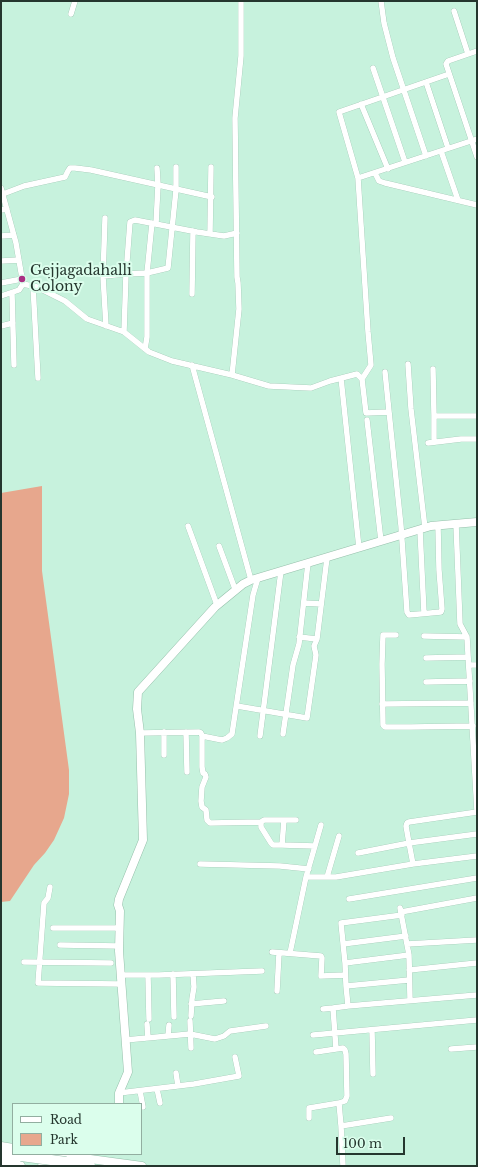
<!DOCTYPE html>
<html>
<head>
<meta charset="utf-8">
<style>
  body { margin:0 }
  #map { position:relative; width:478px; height:1167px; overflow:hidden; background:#c7f2dd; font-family:"Libre Baskerville",serif }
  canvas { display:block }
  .frame { position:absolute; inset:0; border:2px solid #25362e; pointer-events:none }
  .legend { position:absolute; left:12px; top:1103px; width:130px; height:52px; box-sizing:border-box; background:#dbfeec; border:1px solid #92aea0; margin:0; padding:5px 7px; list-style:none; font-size:12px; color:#25362e }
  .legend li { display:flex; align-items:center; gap:8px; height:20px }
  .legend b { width:20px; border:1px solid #92aea0 }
  .scale { position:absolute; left:336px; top:1137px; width:69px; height:18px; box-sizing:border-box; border:2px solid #25362e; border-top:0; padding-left:5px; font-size:12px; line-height:14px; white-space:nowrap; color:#25362e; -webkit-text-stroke:3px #dbfeec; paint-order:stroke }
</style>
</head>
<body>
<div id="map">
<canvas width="478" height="1167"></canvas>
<div class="frame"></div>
<ul class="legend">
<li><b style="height:5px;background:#fff"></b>Road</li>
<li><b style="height:11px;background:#e7a78d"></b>Park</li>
</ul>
<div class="scale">100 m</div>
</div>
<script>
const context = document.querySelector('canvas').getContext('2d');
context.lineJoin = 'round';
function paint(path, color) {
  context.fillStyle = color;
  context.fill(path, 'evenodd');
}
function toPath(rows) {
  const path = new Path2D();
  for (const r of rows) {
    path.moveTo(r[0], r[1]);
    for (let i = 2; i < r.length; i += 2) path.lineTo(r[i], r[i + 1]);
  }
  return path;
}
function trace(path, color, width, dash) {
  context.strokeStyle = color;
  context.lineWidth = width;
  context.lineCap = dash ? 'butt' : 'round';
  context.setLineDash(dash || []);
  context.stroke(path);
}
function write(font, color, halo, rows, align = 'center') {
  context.font = font + ' "Libre Baskerville",serif';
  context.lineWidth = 4;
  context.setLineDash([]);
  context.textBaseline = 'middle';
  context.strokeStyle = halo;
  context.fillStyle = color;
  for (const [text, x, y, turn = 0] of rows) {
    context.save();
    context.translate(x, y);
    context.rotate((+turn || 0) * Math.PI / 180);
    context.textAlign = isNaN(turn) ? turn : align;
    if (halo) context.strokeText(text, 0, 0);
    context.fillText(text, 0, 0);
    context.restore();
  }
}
paint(toPath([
  [42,486,42,571,69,770,69,794,64,818,54,840,45,853,34,865,10,901,1,902,1,493]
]), '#e7a78d');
const street = toPath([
  [381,1,384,23,393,58,426,156],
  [454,11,468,54],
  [71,14,75,1],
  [477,51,448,61,446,64,477,157],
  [373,68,405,162],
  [426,82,448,148],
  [361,104,388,169],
  [441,151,458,200],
  [375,173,379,181,385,183,477,205],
  [358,178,477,139],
  [1,188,16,243,23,284,19,290,1,296],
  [3,194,24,186,65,177,68,171,70,168,75,168,91,170,212,197],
  [1,210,7,209],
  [105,218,103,276,106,326],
  [156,224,158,185,157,168],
  [210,234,211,167],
  [1,236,14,235],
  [1,261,19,260],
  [103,276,126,274,147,273,168,268,176,190,176,167],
  [1,283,22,279],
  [23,284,37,287,65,301,87,319,124,332,149,352,172,361,232,375,269,386,311,388,330,381,357,374,362,379,366,413,389,412],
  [33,286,38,378],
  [12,293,14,365],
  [192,294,193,231],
  [1,326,13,323],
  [124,332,126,274,130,222,135,220,197,232,224,236,237,233],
  [145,349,147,337,147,273,152,223],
  [408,364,411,409,425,528],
  [192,365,251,580],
  [433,369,434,416],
  [385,372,391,431,401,526,407,612,409,615,441,612,442,609,439,570,438,526],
  [232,375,239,309,238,283,237,277,235,118,241,56,241,1],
  [341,378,359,548],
  [362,379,371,365,368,332,358,178,339,112,449,74],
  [367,420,381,541],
  [434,439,434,416,477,416],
  [428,443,461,439,477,439],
  [456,524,460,624,467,637,477,811],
  [188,526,217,605],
  [420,530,424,613],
  [219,546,235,589],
  [304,603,321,604],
  [396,635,383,635,382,664,383,725,385,727,411,727,473,726],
  [424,636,467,637],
  [299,637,317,639],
  [426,658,468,657],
  [469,665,477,665],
  [426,682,470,681],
  [382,704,471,703],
  [237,706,307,718,316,655,314,646,317,639,327,558],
  [164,732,164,755],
  [186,732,187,772],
  [140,733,199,732,201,733,202,736,222,740,227,738,232,734,253,595,258,578],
  [283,734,293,665,299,644,308,563],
  [202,736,202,767,203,773,205,774,206,777,202,787,201,801,202,807,206,810,207,820,210,823,261,822,264,820,284,820,282,845,315,846,306,877,336,877,413,864,477,856],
  [260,736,281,571],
  [477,812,409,822,407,823,406,826,409,843,477,834],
  [284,820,296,820],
  [261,822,261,827,271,843,273,845,282,845],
  [315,846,321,825],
  [358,853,409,843,413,864],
  [200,864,280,866,309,869],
  [327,877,339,836],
  [50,887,48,898,44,903,38,983,121,984],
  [349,899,477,878],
  [400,908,409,955,410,1000],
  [401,912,477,898],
  [53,928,119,928],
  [343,944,406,936],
  [407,944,477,940],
  [60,945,119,946],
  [272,952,321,956,322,958,321,976,345,975],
  [290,953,306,877],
  [24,962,111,963],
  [345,963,341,923,402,915],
  [409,970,477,963],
  [173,974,174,1017],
  [120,975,159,975,262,971],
  [148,975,149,1019],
  [346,986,345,963,409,955],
  [277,991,279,953],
  [191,1004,224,1001],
  [348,1006,477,995],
  [323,1009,333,1008],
  [191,1016,192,999,194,987,193,974],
  [190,1021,191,1048],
  [147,1024,148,1038],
  [372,1030,373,1074],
  [313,1035,477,1020],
  [168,1036,169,1025],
  [125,1040,190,1034,215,1039,224,1036,230,1031,266,1026],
  [451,1049,477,1047],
  [316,1052,336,1049],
  [176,1073,178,1086],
  [157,1089,160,1103],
  [140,1091,143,1107],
  [119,1093,194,1084,239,1076,235,1057],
  [309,1118,309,1108,339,1103],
  [341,1126,391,1118],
  [343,1166,341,1126,339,1103,345,1101,347,1096,346,1054,345,1050,343,1048,336,1049,333,1008,348,1006,346,986,409,980]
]);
const secondary = toPath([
  [119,1104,119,1093,128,1072,119,951,120,911,118,905,119,899,143,840,140,733,137,709,138,692,215,607,243,584,251,580,431,526,477,522],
  [1,1146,13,1148],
  [53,1154,142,1166],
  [42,1166,45,1154]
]);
const highway = toPath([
  [1,1153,21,1156],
  [66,1162,90,1166],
  [1,1163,20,1166]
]);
trace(street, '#96c0ab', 6);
trace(secondary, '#96c0ab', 9);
trace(highway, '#96c0ab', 11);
trace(street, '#fff', 5.5);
trace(secondary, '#fff', 8);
trace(highway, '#fff', 10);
const highwayBridge = toPath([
  [21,1156,66,1162]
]);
trace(highwayBridge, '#96c0ab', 11, []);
trace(highwayBridge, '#fff', 10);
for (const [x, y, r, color] of [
  [22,279,4,"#aa3083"]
]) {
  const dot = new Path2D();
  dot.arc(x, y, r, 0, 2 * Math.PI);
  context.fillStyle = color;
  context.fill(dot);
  trace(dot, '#dbfeec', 1.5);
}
write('14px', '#25362e', '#dbfeec', [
  ["Gejjagadahalli",30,271],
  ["Colony",30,287]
], 'left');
</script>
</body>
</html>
